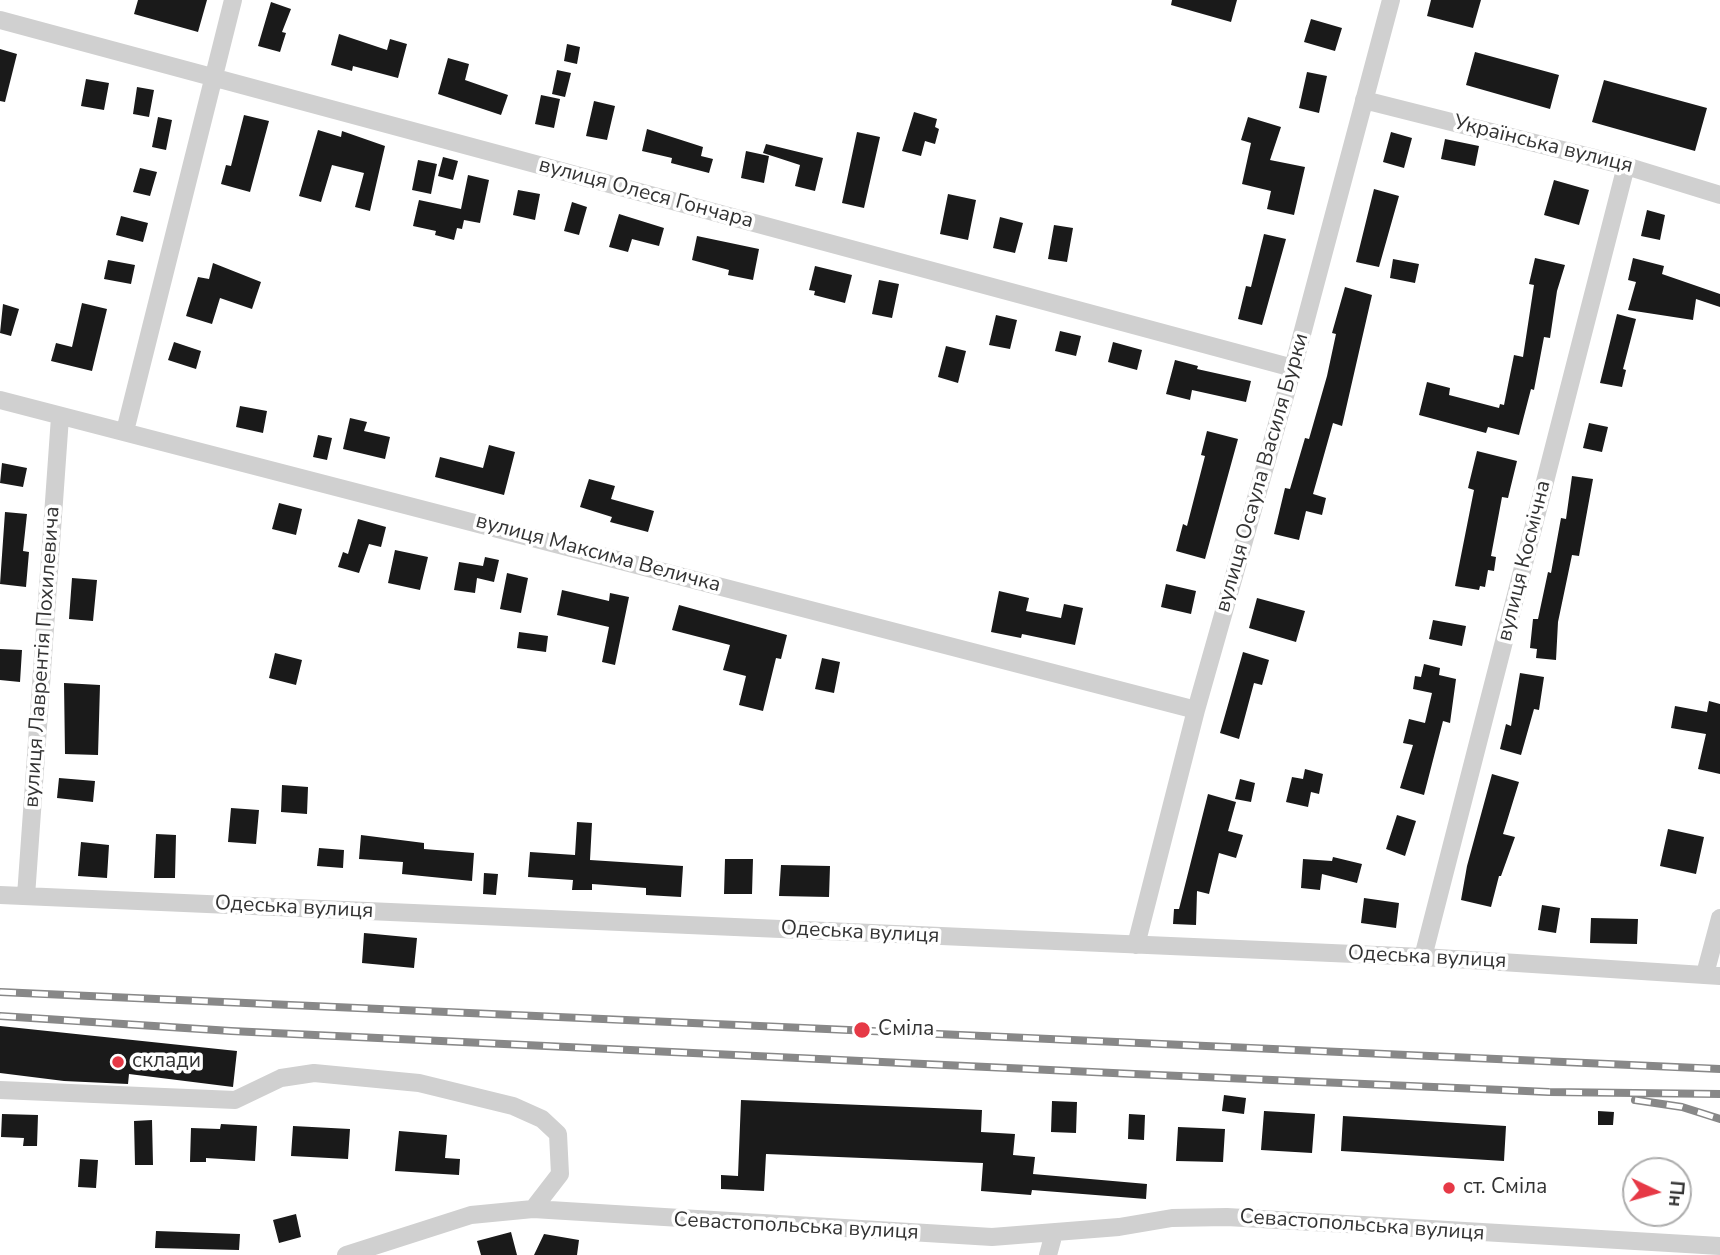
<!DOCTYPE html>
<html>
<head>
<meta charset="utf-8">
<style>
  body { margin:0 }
  #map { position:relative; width:1720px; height:1255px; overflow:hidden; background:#fff; font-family:"Nunito Sans",sans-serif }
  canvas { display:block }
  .north { position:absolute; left:1622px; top:1157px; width:70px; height:70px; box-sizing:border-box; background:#fff; border:2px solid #adadad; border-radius:50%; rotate:95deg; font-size:19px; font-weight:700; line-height:28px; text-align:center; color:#333 }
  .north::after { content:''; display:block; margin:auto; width:24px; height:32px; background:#e63946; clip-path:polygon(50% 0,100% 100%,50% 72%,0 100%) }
</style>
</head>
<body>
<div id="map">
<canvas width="1720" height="1255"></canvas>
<div class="north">Пн</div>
</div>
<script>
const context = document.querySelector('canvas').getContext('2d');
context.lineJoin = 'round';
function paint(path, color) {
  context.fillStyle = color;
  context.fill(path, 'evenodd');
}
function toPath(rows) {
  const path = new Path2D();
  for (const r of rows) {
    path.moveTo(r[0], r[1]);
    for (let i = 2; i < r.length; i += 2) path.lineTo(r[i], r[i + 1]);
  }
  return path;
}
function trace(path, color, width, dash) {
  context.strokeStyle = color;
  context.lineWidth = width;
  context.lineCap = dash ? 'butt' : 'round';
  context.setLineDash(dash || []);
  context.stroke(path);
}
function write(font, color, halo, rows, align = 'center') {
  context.font = font + ' "Nunito Sans",sans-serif';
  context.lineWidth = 7;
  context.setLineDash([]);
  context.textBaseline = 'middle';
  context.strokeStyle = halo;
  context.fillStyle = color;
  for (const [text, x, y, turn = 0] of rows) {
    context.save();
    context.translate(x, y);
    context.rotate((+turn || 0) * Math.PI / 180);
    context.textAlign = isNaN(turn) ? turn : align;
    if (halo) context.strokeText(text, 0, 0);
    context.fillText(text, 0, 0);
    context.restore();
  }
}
paint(toPath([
  [138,0,207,0,198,32,134,14],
  [1172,0,1237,0,1231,22,1171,5],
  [1431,0,1481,0,1473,28,1427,16],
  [271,2,291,9,282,32,286,33,280,52,258,46],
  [1311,19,1342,28,1335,51,1304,42],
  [339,34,387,50,390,39,407,44,398,78,353,66,352,71,331,65],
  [567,44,580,47,577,64,564,61],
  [0,49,17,54,5,102,0,101],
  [1475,52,1559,75,1550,109,1466,85],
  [448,58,469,64,465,80,508,95,501,115,438,94],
  [557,70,571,73,565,97,552,94],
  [1307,72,1327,76,1319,113,1299,108],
  [86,79,109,83,104,110,81,106],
  [1604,80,1707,108,1695,151,1592,122],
  [137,87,154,90,149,117,133,114],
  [541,95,560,99,554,128,535,124],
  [594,101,615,106,607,140,586,136],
  [914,112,937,119,935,127,939,129,935,144,925,141,921,156,902,151],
  [244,115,269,121,250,192,221,184,226,165,231,166],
  [158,117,172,120,166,150,152,147],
  [1248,117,1281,127,1270,160,1305,167,1294,215,1267,209,1271,191,1242,184,1251,143,1241,140],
  [647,129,703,147,701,156,713,159,709,173,671,163,672,158,642,151],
  [318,130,341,137,342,131,385,146,370,211,355,207,364,173,332,165,321,202,299,196],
  [857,132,880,137,864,208,842,203],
  [1391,132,1412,138,1404,168,1383,162],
  [1445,139,1479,146,1475,166,1441,159],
  [766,144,823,158,815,191,795,186,800,165,763,153],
  [746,151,769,156,764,183,741,178],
  [443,157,458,161,453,180,438,176],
  [418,160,437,164,431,194,412,190],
  [140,168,157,172,150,196,133,192],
  [468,175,489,180,480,223,464,220,462,229,457,228,454,240,435,235,436,231,413,226,419,200,461,209],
  [1554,180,1589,190,1579,225,1544,215],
  [1374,189,1399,196,1379,267,1356,262],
  [518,190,540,194,535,220,513,215],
  [948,194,976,200,968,240,940,234],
  [572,202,587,207,579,235,564,231],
  [1647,210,1665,215,1660,240,1641,236],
  [619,214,664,228,659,246,632,239,628,252,609,247],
  [121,216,148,223,143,242,116,235],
  [1000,217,1023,223,1015,253,993,248],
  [1054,225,1073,228,1067,262,1048,259],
  [1264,234,1286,239,1262,325,1238,319,1246,286,1251,287],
  [697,236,759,249,753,280,728,275,729,270,692,260],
  [1535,258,1565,265,1557,291,1550,338,1544,337,1534,390,1531,389,1519,435,1488,427,1486,433,1419,415,1427,382,1450,388,1449,395,1499,408,1500,404,1504,405,1514,355,1523,357,1534,285,1529,284],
  [1633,258,1664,266,1662,274,1720,294,1720,307,1696,299,1693,320,1628,310,1636,282,1628,280],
  [1393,259,1419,264,1415,283,1390,278],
  [108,260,135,265,131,284,104,279],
  [213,263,261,282,252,309,220,298,212,324,186,316,198,277,209,279],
  [815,266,852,275,845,303,814,295,815,291,809,290],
  [879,280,899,284,892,318,872,314],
  [1345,287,1372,295,1342,426,1333,423,1313,494,1326,498,1322,515,1306,511,1299,540,1274,534,1285,488,1290,489,1305,438,1309,439,1327,376,1336,334,1332,333],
  [82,303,107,309,92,371,51,361,56,343,72,347],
  [3,304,19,309,11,336,0,333],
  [1617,314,1636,319,1623,369,1626,370,1622,387,1600,383],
  [996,315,1017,320,1010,349,989,345],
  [1060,331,1081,336,1076,356,1055,351],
  [174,342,201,351,196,369,168,360],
  [1113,342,1142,350,1137,370,1108,362],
  [946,346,966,351,958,383,938,377],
  [1175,360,1198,366,1197,369,1251,381,1246,402,1192,390,1190,400,1166,394],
  [240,406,267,411,263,433,236,427],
  [350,418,367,422,364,431,390,437,385,459,343,449],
  [1589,423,1608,427,1602,452,1583,448],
  [1207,431,1238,439,1205,559,1176,551,1183,524,1187,526,1205,456,1201,455],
  [318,435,332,438,327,460,313,457],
  [489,445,515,452,504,495,435,477,440,457,483,468],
  [1477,451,1517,461,1508,498,1502,497,1491,556,1496,557,1494,571,1488,570,1485,587,1480,586,1479,590,1455,586,1474,490,1468,488],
  [2,463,27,468,23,487,0,483],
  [1572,476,1593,479,1579,556,1572,555,1567,579,1558,622,1556,660,1536,658,1537,649,1530,648,1533,619,1538,619,1548,572,1551,573,1561,518,1566,519],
  [589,479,615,486,611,499,654,511,648,532,610,522,612,517,580,507],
  [279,503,302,509,296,535,272,529],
  [5,512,27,514,23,551,29,552,26,587,0,584],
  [358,519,386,527,381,547,369,544,359,573,338,567,343,552,348,554],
  [395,550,428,557,420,590,388,583],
  [485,557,499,560,494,582,477,578,475,593,454,590,459,562,483,566],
  [507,573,528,578,521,613,500,609],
  [72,578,97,580,93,621,69,619],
  [1166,584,1196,591,1191,614,1161,607],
  [562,590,609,601,610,593,629,597,615,665,602,662,609,627,557,615],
  [999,591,1029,598,1026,611,1061,618,1064,604,1083,608,1075,645,1022,634,1021,638,991,632],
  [1257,598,1305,611,1296,642,1249,628],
  [679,605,787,635,781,659,776,658,763,711,739,705,746,676,723,670,730,645,672,630],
  [1433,620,1466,626,1462,646,1429,639],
  [519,632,548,636,546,652,517,648],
  [0,649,22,650,20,682,0,680],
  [1243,652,1269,660,1262,685,1254,683,1239,739,1220,733],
  [275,653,302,660,296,685,269,678],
  [822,658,840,662,834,693,815,689],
  [1424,664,1440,668,1439,675,1456,679,1450,723,1443,721,1424,795,1400,788,1413,745,1403,743,1409,719,1425,723,1432,693,1413,689,1415,676,1421,677],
  [1520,673,1544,677,1539,710,1534,709,1521,755,1500,749,1506,724,1511,726],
  [64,683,100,685,98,755,65,754],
  [1709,701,1720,704,1720,774,1698,769,1706,734,1671,728,1675,706,1707,712],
  [1305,769,1323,774,1319,794,1311,792,1308,807,1286,802,1292,777,1303,779],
  [1492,774,1519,782,1503,834,1515,837,1501,876,1499,876,1491,907,1461,900,1467,866],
  [59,778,95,781,93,802,57,798],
  [1240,779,1255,783,1251,802,1235,799],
  [282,785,308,787,307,814,281,812],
  [1208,794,1236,802,1228,831,1243,835,1236,858,1219,853,1209,894,1197,891,1196,925,1173,924,1174,909,1179,909],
  [231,808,259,810,256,844,228,842],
  [1397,815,1416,821,1405,856,1386,849],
  [577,822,592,823,590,860,683,866,681,897,646,895,646,888,592,884,592,890,572,890,573,880,528,877,530,852,575,855],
  [1668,829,1704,837,1696,874,1660,866],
  [156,834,176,835,175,878,154,878],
  [361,835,424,843,424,849,474,853,472,881,402,874,403,862,359,859],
  [81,842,109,845,107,878,78,876],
  [319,848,344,850,343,868,317,866],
  [1333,857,1362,864,1357,883,1322,874,1320,890,1301,888,1303,859,1332,861],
  [725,859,753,859,752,894,724,894],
  [781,865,830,866,829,897,779,896],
  [484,873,498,874,496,895,483,894],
  [1364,898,1399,903,1396,928,1361,923],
  [1542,905,1560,908,1556,933,1538,930],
  [1591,918,1638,919,1637,944,1590,943],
  [364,933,417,938,414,968,362,963],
  [0,1026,237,1051,233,1087,129,1074,128,1084,64,1081,0,1073],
  [1224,1095,1246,1098,1244,1114,1222,1111],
  [741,1100,982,1110,981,1132,1015,1134,1013,1155,1035,1157,1033,1174,1147,1184,1146,1199,1032,1190,1031,1195,981,1191,983,1163,766,1154,764,1191,721,1189,721,1175,738,1176],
  [1052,1101,1077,1102,1076,1133,1051,1132],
  [1264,1111,1315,1114,1312,1153,1261,1150],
  [1598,1111,1614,1112,1613,1125,1598,1125],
  [2,1114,38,1115,37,1146,23,1146,24,1138,1,1137],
  [1129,1114,1145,1115,1144,1140,1128,1139],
  [1343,1116,1506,1126,1504,1161,1341,1151],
  [152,1120,153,1165,135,1165,134,1121],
  [221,1124,257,1126,255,1161,206,1158,206,1162,190,1162,191,1128,220,1129],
  [293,1126,350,1129,348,1159,291,1156],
  [1178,1127,1225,1129,1223,1162,1176,1161],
  [399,1131,447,1135,445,1158,460,1159,459,1175,395,1171],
  [80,1159,98,1160,96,1188,78,1187],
  [296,1214,301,1237,279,1243,273,1220],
  [156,1231,240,1234,239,1250,155,1248],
  [511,1232,517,1255,481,1255,477,1241],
  [544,1234,579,1240,577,1255,534,1255]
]), '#1a1a1a');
trace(toPath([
  [0,20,1293,368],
  [1364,100,1626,166,1720,195],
  [0,400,1196,710],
  [125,431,233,0],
  [0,895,1423,957,1720,976],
  [26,896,60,417],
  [1136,945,1196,710,1293,368,1391,0],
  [1423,957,1626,166],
  [1705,974,1720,918],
  [0,1090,235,1100,281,1078,314,1073,419,1083,513,1106,542,1119,558,1134,560,1174,533,1209,992,1237,1119,1227,1172,1218,1227,1217,1720,1246],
  [346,1255,471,1215,533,1209],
  [1048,1255,1054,1233]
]), '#d0d0d0', 18);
const rail = toPath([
  [0,992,1720,1069],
  [0,1016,231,1031,1134,1074,1549,1092,1720,1094],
  [1635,1100,1682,1107,1720,1119]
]);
trace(rail, '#888', 8);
trace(rail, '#fff', 5, [16]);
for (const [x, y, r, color] of [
  [862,1030,9,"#e63946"],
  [118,1062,7,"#e63946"],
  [1449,1188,7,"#e63946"]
]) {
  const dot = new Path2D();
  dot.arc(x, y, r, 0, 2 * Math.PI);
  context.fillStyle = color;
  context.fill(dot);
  trace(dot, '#fff', 2.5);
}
write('21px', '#333', '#fff', [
  ["Українська вулиця",1543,145,14],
  ["вулиця Олеся Гончара",646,194,15],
  ["вулиця Осаула Василя Бурки",1263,473,-74],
  ["вулиця Максима Величка",598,554,15],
  ["вулиця Космічна",1525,561,-76],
  ["вулиця Лаврентія Похилевича",43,657,-86],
  ["Одеська вулиця",294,908,3],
  ["Одеська вулиця",860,933,3],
  ["Одеська вулиця",1427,958,3],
  ["Севастопольська вулиця",1362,1226,4],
  ["Севастопольська вулиця",796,1227,3]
]);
write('21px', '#333', '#fff', [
  ["Сміла",878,1030],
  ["склади",132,1062],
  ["ст. Сміла",1463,1188]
], 'left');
</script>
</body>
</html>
